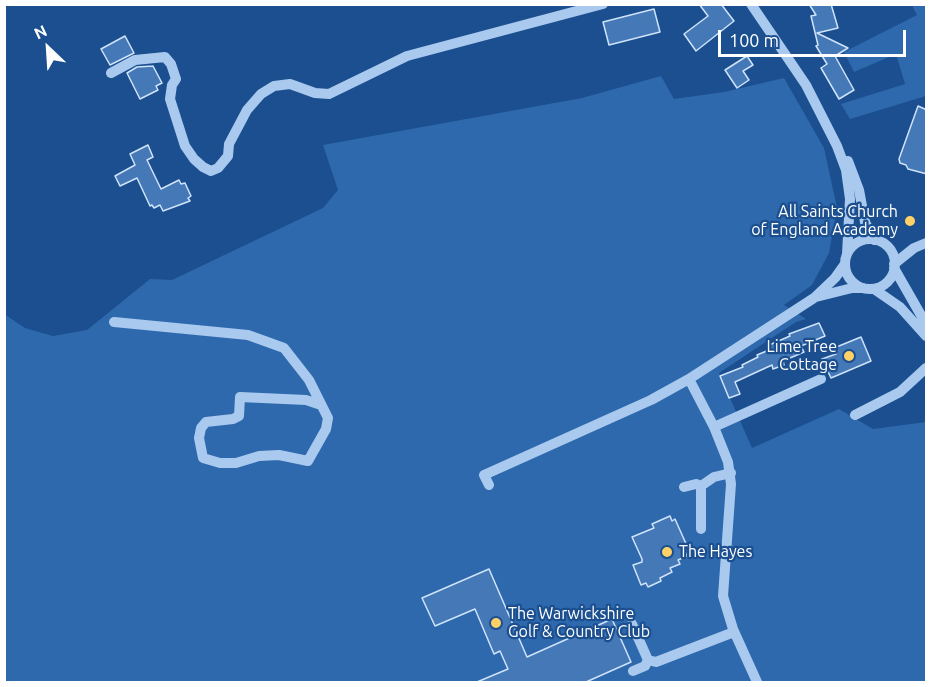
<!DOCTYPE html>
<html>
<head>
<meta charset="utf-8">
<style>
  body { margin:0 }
  #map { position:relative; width:931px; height:687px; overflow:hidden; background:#1b4f8f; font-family:Ubuntu,sans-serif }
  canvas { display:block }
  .frame { position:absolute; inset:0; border:6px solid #fff; pointer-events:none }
  .north { position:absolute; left:18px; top:18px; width:60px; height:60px; -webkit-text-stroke:4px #1b4f8f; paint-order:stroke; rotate:335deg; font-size:16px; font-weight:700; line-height:24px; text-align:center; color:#fff }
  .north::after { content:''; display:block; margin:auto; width:21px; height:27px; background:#fff; clip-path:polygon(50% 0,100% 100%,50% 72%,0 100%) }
  .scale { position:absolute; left:718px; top:30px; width:188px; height:27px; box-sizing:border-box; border:3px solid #fff; border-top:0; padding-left:8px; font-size:18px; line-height:21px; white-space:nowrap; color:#fff; -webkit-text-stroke:4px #1b4f8f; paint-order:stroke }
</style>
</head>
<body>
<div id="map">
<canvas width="931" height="687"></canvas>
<div class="frame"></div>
<div class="north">N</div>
<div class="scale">100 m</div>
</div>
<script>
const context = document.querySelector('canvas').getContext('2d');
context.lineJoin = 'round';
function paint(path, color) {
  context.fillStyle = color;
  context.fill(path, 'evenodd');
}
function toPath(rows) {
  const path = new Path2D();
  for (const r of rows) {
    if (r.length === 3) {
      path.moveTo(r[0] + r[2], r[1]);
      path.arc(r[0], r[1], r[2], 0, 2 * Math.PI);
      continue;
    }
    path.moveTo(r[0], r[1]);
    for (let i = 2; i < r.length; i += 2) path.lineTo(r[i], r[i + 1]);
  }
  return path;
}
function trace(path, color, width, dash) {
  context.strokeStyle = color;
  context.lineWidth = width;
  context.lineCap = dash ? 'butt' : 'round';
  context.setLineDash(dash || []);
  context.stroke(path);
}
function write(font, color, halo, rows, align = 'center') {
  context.font = font + ' Ubuntu,sans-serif';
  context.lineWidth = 4.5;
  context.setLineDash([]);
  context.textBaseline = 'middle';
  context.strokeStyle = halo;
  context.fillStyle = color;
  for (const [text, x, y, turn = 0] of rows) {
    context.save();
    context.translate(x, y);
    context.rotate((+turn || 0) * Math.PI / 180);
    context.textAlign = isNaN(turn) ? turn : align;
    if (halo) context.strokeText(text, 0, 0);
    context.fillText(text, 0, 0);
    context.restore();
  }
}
paint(toPath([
  [912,5,926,5,926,78,925,78,926,96,850,119,841,104,905,84,896,54,854,72,844,52,917,15],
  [661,76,674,99,724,92,784,78,824,148,837,208,829,253,812,285,784,305,806,319,796,322,719,373,752,448,839,409,873,429,926,422,926,682,5,682,4,314,25,328,53,336,87,330,150,279,172,280,323,208,338,190,323,145,582,98]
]), '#2e69ad');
const building = toPath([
  [699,4,721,4,734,21,696,51,684,34,708,16,699,4],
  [809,4,831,4,838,28,817,33,848,48,835,56,854,90,839,99,821,68,827,64,816,46,818,45,811,16,816,15,809,4],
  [654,9,660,32,609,45,603,22,654,9],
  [125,36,134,53,110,65,101,49,125,36],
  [747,56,753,65,743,71,749,80,737,88,725,70,747,56],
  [153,66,162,83,156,86,158,90,140,99,127,73,137,67,153,66],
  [918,106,927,110,927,174,908,169,906,165,900,163,899,159,918,106],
  [148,145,153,157,147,160,161,189,179,180,181,184,185,183,191,196,188,198,190,201,163,211,160,205,154,208,152,205,150,206,137,178,120,186,115,176,135,165,130,154,148,145],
  [819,323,825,336,801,346,804,352,783,361,784,365,773,369,772,365,735,382,740,394,729,398,720,376,743,367,742,365,758,357,757,355,769,350,767,346,790,336,789,334,819,323],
  [861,337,871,361,831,378,822,359,836,354,834,348,861,337],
  [670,516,672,521,675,519,687,546,683,547,687,556,678,560,680,564,670,568,672,572,660,578,661,581,648,587,646,583,641,585,633,565,642,562,642,559,632,537,654,528,652,524,670,516],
  [489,569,527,657,612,619,631,662,586,682,477,682,508,669,500,651,494,654,475,609,435,626,422,598,489,569]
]);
paint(building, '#4478b7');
trace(building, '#cfe3fa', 1.5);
trace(toPath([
  [751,4,806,85,837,146,846,170,850,199,847,254],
  [111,73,135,60,165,57,171,64,176,79,172,85,170,99,185,146,194,159,203,167,211,171,218,168,228,156,229,144,247,110,261,94,274,86,290,84,315,93,329,94,407,56,603,4],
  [848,161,859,190,865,222,874,240],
  [870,264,25],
  [894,264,914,248,926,243],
  [894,268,926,324],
  [874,289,900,307,926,336],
  [816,297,852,288,863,288],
  [114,322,248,335,284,348,309,380,328,418,326,429,308,461,279,455,259,456,236,463,220,463,203,458,199,438,201,428,206,422,233,419,239,416,240,397,306,400,321,405],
  [855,415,900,392,926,368],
  [714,427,821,379],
  [489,485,484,475,651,400,689,379],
  [684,487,696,484,701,486],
  [701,529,701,486,714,477,731,473],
  [632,624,648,660,656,662,734,632],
  [633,671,645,666,648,660],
  [757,682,733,629,723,596,731,484,728,462,714,427,689,379,814,298,835,278,845,264]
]), '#a9c9ee', 10);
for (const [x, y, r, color] of [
  [910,221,6,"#ffd166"],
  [849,356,6,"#ffd166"],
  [667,552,6,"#ffd166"],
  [496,623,6,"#ffd166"]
]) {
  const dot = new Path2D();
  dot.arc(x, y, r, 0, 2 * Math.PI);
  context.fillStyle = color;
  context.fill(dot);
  trace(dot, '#1b4f8f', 2);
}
write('16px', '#fff', '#1b4f8f', [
  ["All Saints Church",898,212],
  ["of England Academy",898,230],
  ["Lime Tree",837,347],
  ["Cottage",837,365],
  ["The Hayes",679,552,"left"],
  ["The Warwickshire",508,614,"left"],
  ["Golf & Country Club",508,632,"left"]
], 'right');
</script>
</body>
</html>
